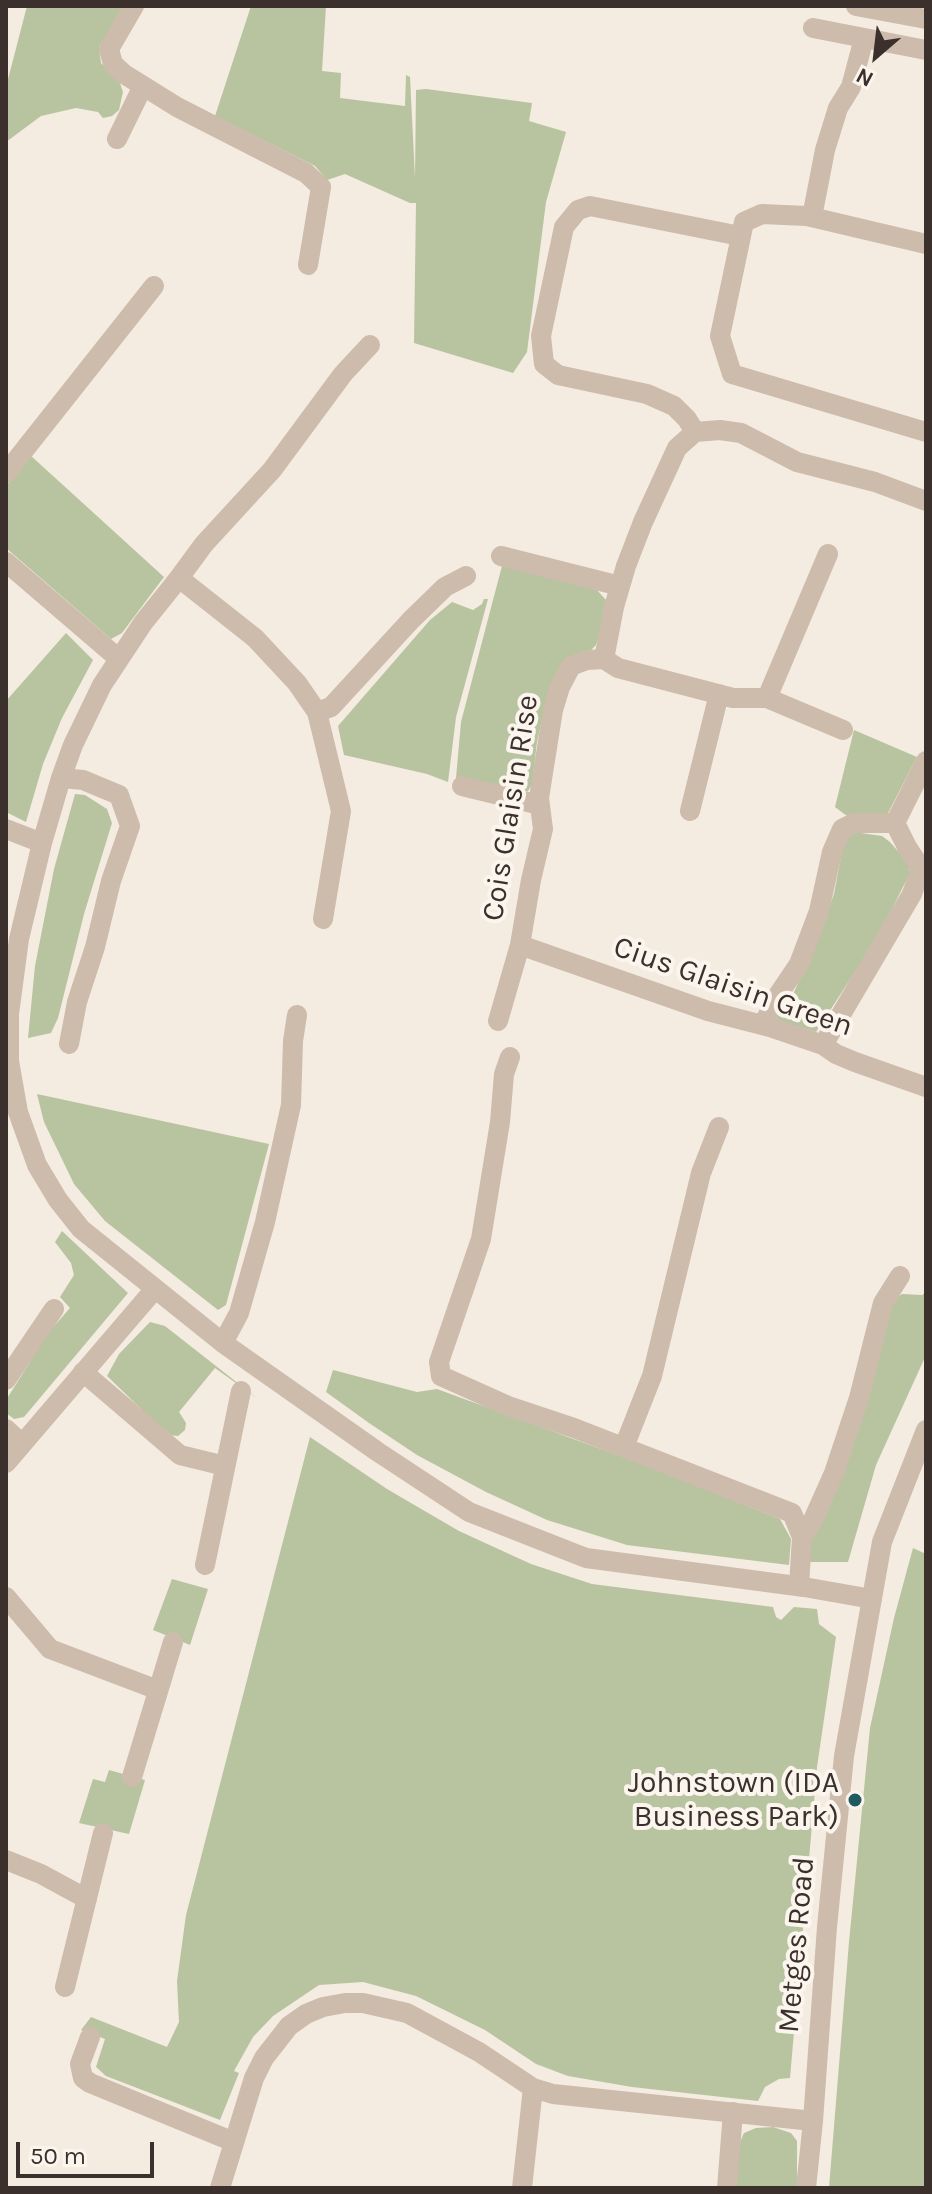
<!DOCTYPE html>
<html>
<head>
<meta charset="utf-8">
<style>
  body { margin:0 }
  #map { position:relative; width:932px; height:2194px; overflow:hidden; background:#f4ebe1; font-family:Karla,sans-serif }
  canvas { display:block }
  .frame { position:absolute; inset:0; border:8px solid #3b302b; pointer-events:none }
  .north { position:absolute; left:836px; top:16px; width:80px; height:80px; -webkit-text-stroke:6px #fbf5ee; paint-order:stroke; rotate:208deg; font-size:22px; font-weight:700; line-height:32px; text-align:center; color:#3b302b }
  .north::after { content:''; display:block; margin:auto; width:28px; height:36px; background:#3b302b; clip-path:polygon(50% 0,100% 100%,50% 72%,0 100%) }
  .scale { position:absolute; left:16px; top:2142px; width:138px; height:36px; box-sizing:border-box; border:4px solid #3b302b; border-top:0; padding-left:10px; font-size:24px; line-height:28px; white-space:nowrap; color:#3b302b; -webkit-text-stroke:6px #fbf5ee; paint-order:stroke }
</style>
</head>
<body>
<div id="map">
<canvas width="932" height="2194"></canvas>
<div class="frame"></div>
<div class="north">N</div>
<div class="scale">50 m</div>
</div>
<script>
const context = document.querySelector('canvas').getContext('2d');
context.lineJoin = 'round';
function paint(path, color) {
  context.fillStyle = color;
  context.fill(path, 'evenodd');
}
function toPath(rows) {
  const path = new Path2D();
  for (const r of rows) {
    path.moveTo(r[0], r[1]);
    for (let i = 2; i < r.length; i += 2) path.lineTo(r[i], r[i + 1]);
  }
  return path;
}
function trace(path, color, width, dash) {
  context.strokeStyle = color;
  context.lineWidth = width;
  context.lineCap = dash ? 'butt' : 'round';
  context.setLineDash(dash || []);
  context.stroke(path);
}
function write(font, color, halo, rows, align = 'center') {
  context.font = font + ' Karla,sans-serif';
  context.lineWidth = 8;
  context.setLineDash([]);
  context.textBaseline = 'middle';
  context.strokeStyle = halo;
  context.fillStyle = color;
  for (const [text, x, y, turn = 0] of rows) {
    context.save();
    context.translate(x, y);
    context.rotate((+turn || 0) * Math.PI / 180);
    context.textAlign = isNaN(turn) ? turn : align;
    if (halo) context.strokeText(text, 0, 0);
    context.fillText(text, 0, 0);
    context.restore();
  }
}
paint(toPath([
  [27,6,124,6,99,47,101,63,120,83,123,92,119,110,112,116,103,118,98,112,76,108,41,116,6,142,6,87],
  [251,6,326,6,322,71,341,73,340,98,405,106,406,75,410,77,415,178,416,90,426,89,532,103,529,121,566,132,546,202,527,352,513,373,414,343,416,203,410,203,345,174,327,180,315,166,215,116],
  [30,455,164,577,122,633,111,639,6,548,6,486],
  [503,562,597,590,606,600,600,635,596,645,548,694,537,742,532,785,528,791,520,793,456,778,461,722],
  [484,599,488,599,456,717,448,782,427,774,344,755,338,726,430,620,452,602,473,610,482,604],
  [66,633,93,660,62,718,43,764,26,822,6,812,6,701],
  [854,730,917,757,887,815,856,813,847,816,835,807],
  [75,794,85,795,107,809,112,823,84,914,58,1018,51,1033,28,1038,35,966,54,869],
  [854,832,882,836,890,842,909,864,910,873,879,935,816,1032,777,1020,779,1012,794,992,819,936,834,894,842,851,847,838],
  [37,1094,269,1144,226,1305,218,1310,105,1221,74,1184,44,1122],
  [62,1231,128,1293,24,1417,14,1419,6,1413,6,1400,49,1332,70,1308,60,1297,74,1275,71,1263,55,1242],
  [926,1292,926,1355,876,1465,848,1562,805,1562,808,1537,894,1299,902,1294,922,1295],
  [150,1322,165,1326,258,1399,215,1368,179,1412,186,1423,185,1430,178,1436,168,1435,107,1376,119,1354],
  [333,1370,417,1392,437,1389,650,1467,780,1519,791,1539,789,1565,627,1545,547,1520,486,1492,417,1455,369,1423,326,1392],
  [310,1437,387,1489,459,1531,531,1564,592,1584,773,1607,776,1617,781,1620,794,1607,817,1609,819,1624,836,1637,817,1767,790,2078,779,2079,765,2087,758,2101,632,2087,568,2076,536,2064,485,2030,416,1996,363,1982,319,1985,273,2016,253,2037,234,2071,239,2073,220,2120,106,2076,96,2067,105,2039,81,2030,91,2017,167,2047,179,2022,177,1981,186,1915],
  [913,1548,926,1554,925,2188,829,2188,849,1942,870,1728,894,1618],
  [172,1579,208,1589,190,1645,153,1630],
  [109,1770,145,1780,129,1834,79,1823,93,1779,105,1782],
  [773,2127,791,2133,797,2141,797,2188,736,2188,740,2142,744,2133,756,2128]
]), '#b8c4a0');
trace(toPath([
  [134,6,109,49,113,64,124,74,177,107,306,173,321,187,308,265],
  [856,6,926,19],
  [813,28,926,50],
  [117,139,143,86],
  [812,217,825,150,838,108,851,87,864,38],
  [926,244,807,216,762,214,744,222,720,336,732,374,926,432],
  [695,432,687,419,674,406,647,394,558,375,544,364,541,336,564,227,578,210,590,206,740,236],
  [6,473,154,286],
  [501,556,620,586],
  [6,562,119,659],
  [179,578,204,544,272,470,343,374,370,345],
  [604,659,618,668,733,698,767,698,843,730],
  [767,698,828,554],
  [317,712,331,707,411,620,445,587,466,576],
  [61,778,42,843,19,939,9,1014,9,1061,18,1112,37,1165,58,1200,81,1229,223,1343,378,1452,469,1512,586,1558,804,1587,872,1599],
  [462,786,540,805],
  [690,811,719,694],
  [6,829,42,843],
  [520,945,708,1011,770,1027,823,1045,836,1054,855,1062,926,1087],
  [498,1021,520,945,531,880,543,829,539,798,553,710,560,687,571,666,587,660,604,659,614,607,626,566,643,522,677,448,695,432,720,430,741,433,797,462,875,482,926,501],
  [763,1025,778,995,799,964,819,911,832,852,842,829,854,823,895,823],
  [69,1044,77,1002,95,947,111,881,130,826,119,795,83,780,61,778,73,745,102,685,143,623,179,578,255,638,297,683,317,712,341,811,323,919],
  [823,1045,912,894,921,868,907,847,895,823,926,761],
  [510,1057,504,1074,500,1122,481,1239,439,1362,441,1376,508,1406,574,1428,792,1513,802,1537,799,1586],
  [223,1343,239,1313,265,1222,291,1105,293,1041,297,1015],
  [83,1372,180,1455,225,1466],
  [6,1380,54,1309],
  [6,1429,22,1444],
  [624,1447,652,1376,701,1173,719,1127],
  [6,1463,154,1290],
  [802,1537,813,1520,834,1473,859,1398,883,1303,900,1276],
  [205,1565,241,1391],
  [6,1597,50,1649,158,1690],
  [132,1777,173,1642],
  [6,1860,41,1874,87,1899],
  [65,1987,103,1833],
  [90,2037,80,2064,83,2078,90,2083,234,2142],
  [220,2188,254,2078,264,2058,289,2026,306,2014,323,2007,345,2003,363,2003,407,2013,479,2052,533,2088,553,2094,813,2121],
  [522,2188,533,2088],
  [727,2188,733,2112],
  [806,2188,813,2121,827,1927,844,1756,882,1542,926,1430]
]), '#cdbbac', 20);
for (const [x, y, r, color] of [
  [855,1800,8,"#1f5a5e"]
]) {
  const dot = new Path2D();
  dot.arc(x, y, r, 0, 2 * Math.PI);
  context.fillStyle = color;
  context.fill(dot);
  trace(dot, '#fbf5ee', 3);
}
write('30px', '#3b302b', '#fbf5ee', [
  ["Cois Glaisin Rise",511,808,-81],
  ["Cius Glaisin Green",733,987,19],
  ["Metges Road",797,1945,-85]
]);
write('30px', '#3b302b', '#fbf5ee', [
  ["Johnstown (IDA",839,1783],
  ["Business Park)",839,1817]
], 'right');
</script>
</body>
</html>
